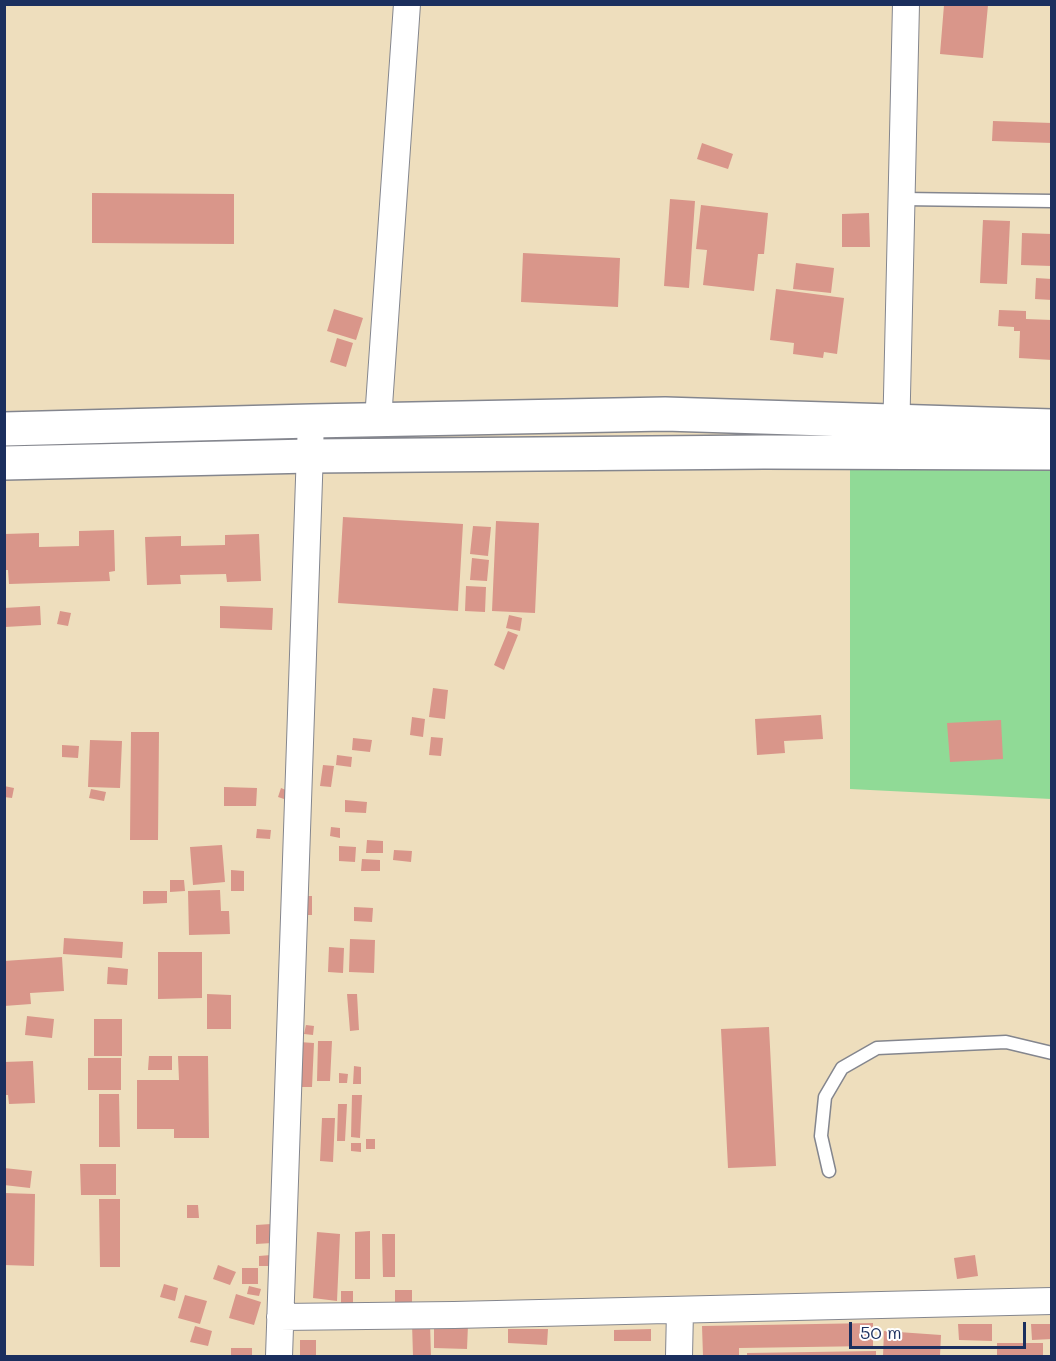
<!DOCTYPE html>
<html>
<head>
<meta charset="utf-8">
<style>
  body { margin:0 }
  #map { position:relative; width:1056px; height:1361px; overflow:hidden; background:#eedebd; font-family:Mali,sans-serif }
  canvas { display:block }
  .frame { position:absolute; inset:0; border:6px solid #1b2f5e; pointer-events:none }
  .scale { position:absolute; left:849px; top:1322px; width:177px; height:27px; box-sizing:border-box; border:3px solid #1b2f5e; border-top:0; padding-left:8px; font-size:18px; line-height:21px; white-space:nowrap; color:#1b2f5e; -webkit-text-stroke:4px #fff; paint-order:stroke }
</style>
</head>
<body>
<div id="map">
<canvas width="1056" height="1361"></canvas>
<div class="frame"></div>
<div class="scale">50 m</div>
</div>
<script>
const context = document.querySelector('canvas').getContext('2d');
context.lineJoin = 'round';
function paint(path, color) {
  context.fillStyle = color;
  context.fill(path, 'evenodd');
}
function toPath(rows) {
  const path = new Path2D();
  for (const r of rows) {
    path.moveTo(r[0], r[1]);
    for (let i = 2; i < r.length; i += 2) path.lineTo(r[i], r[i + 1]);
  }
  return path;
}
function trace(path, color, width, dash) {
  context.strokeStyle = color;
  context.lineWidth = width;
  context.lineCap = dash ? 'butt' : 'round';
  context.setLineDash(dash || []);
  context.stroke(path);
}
paint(toPath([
  [850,455,1051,457,1051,799,850,789]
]), '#90da96');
paint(toPath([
  [944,5,988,5,983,58,940,54],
  [993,121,1052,123,1052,143,992,141],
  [702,143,733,154,728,169,697,159],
  [92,193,234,194,234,244,92,243],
  [670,199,695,201,689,288,664,286],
  [701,205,768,213,764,254,758,254,754,291,703,285,707,250,696,249],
  [869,213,870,247,842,247,842,214],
  [983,220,1010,221,1007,284,980,283],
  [1022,233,1052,234,1052,266,1021,265],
  [523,253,620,258,618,307,521,302],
  [796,263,834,268,831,293,793,289],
  [1036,278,1052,279,1052,300,1035,299],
  [776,289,844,298,837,354,824,352,823,358,793,354,794,343,770,340],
  [334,309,363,318,356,340,327,331],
  [999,310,1026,311,1026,319,1052,320,1052,360,1019,358,1020,331,1014,331,1014,327,998,326],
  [337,338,353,343,346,367,330,362],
  [343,517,463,524,458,611,338,603],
  [496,521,539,523,535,613,492,611],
  [473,526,491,527,488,556,470,554],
  [114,530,115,571,109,572,110,581,9,584,8,570,4,570,4,534,39,533,39,547,79,546,79,531],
  [259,534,261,581,227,582,226,574,180,575,181,584,147,585,145,537,181,536,181,546,225,545,225,535],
  [472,558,489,560,487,581,470,580],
  [466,586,486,587,485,612,465,611],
  [40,606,41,625,5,627,4,608],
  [220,606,273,608,272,630,220,628],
  [60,611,71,613,68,626,57,624],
  [509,615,522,618,520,631,506,628],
  [508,631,518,635,504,670,494,665],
  [433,688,448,690,445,719,429,717],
  [821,715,823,739,784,741,785,753,757,755,755,719],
  [412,717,425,719,423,737,410,735],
  [1001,720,1003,759,950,762,947,723],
  [131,732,159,732,158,840,130,840],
  [431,737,443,738,441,756,429,755],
  [353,738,372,740,370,752,352,750],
  [90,740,122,741,120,788,88,787],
  [62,745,79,746,78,758,62,757],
  [337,755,352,757,351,767,336,765],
  [323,765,334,766,331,787,320,786],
  [4,786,14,788,12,798,4,797],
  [224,787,257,788,256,806,224,806],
  [281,788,293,793,290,801,278,797],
  [91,789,106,792,104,801,89,798],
  [345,800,367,802,366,813,345,812],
  [331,827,340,828,340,838,330,836],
  [257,829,271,830,270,839,256,838],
  [367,840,383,841,383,853,366,853],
  [222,845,225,882,193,885,190,847],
  [339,846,356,847,355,862,339,861],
  [394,850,412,851,411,862,393,860],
  [362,859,380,860,380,871,361,871],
  [231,870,244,871,244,891,231,891],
  [170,880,184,880,185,891,170,892],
  [220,890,221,911,229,911,230,934,189,935,188,891],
  [143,891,167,891,167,903,143,904],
  [300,896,312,896,312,915,299,915],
  [354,907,373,908,372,922,354,921],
  [64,938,123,942,122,958,63,954],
  [350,939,375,940,374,973,349,972],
  [329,947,344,948,343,973,328,972],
  [158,952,202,952,202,998,158,999],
  [62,957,64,991,30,993,31,1004,4,1006,4,961],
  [108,967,128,969,127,985,107,984],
  [207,994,231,995,231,1029,207,1029],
  [347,994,357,994,359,1030,350,1031],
  [27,1016,54,1019,52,1038,25,1035],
  [94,1019,122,1019,122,1056,94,1056],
  [306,1025,314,1026,313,1035,304,1034],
  [769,1027,776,1166,728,1168,721,1029],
  [318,1041,332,1041,330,1081,317,1081],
  [299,1042,314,1043,312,1087,298,1087],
  [149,1056,172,1056,172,1070,148,1070],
  [178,1056,208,1056,209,1138,174,1138,174,1129,137,1129,137,1080,179,1080],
  [88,1058,121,1058,121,1090,88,1090],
  [33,1061,35,1103,9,1104,8,1095,4,1095,4,1062],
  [354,1066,361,1067,361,1084,353,1084],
  [339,1073,348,1074,347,1083,339,1083],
  [99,1094,119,1094,120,1147,99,1147],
  [352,1095,362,1095,360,1138,351,1137],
  [338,1104,347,1104,345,1141,337,1141],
  [322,1118,335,1118,333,1162,320,1161],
  [366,1139,375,1139,375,1149,366,1149],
  [351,1143,361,1143,361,1152,351,1151],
  [80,1164,116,1164,116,1195,81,1195],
  [4,1168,32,1171,30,1188,4,1185],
  [4,1193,35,1194,34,1266,4,1265],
  [99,1199,120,1199,120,1267,100,1267],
  [187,1205,198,1205,199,1218,187,1218],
  [271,1224,272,1243,256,1244,256,1225],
  [370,1231,370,1279,355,1279,355,1232],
  [317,1232,340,1234,337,1301,313,1298],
  [382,1234,395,1234,395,1277,383,1277],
  [271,1255,272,1266,259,1266,259,1256],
  [975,1255,978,1276,957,1279,954,1258],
  [218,1265,236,1272,230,1285,213,1279],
  [242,1268,258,1268,258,1284,242,1284],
  [164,1284,178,1288,175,1301,160,1297],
  [249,1286,261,1289,259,1296,247,1294],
  [395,1290,412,1290,412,1308,395,1308],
  [341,1291,353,1291,353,1305,341,1306],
  [236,1294,261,1302,254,1325,229,1318],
  [185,1295,207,1301,200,1324,178,1318],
  [412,1323,430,1323,431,1356,413,1356],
  [873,1323,873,1346,739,1348,739,1356,703,1356,702,1326],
  [434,1324,468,1325,467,1349,434,1348],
  [958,1324,992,1324,992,1341,959,1340],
  [1031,1324,1052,1324,1052,1339,1032,1340],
  [195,1326,212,1331,208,1346,190,1342],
  [508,1329,548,1329,547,1345,508,1343],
  [651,1329,651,1341,614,1341,614,1330],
  [884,1331,941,1335,940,1356,883,1356],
  [300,1340,316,1340,316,1356,300,1356],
  [997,1343,1043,1343,1043,1356,997,1356],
  [231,1348,252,1348,252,1356,231,1356],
  [876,1351,876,1356,747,1356,747,1353]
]), '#d9968a');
const lane = toPath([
  [902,199,1052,201],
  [829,1171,821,1136,825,1097,842,1068,877,1048,1006,1042,1052,1053]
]);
const street = toPath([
  [378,420,407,4],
  [896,439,906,4],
  [280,1317,454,1315,1052,1301],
  [279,1356,311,421],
  [679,1356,680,1310]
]);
const primary = toPath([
  [4,429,311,421,665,414,1052,426],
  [4,463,310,456,764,452,1052,453]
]);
trace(lane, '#84868e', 15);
trace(street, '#84868e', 28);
trace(primary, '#84868e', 36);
trace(lane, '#fff', 12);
trace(street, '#fff', 26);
trace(primary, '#fff', 33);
</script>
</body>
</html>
